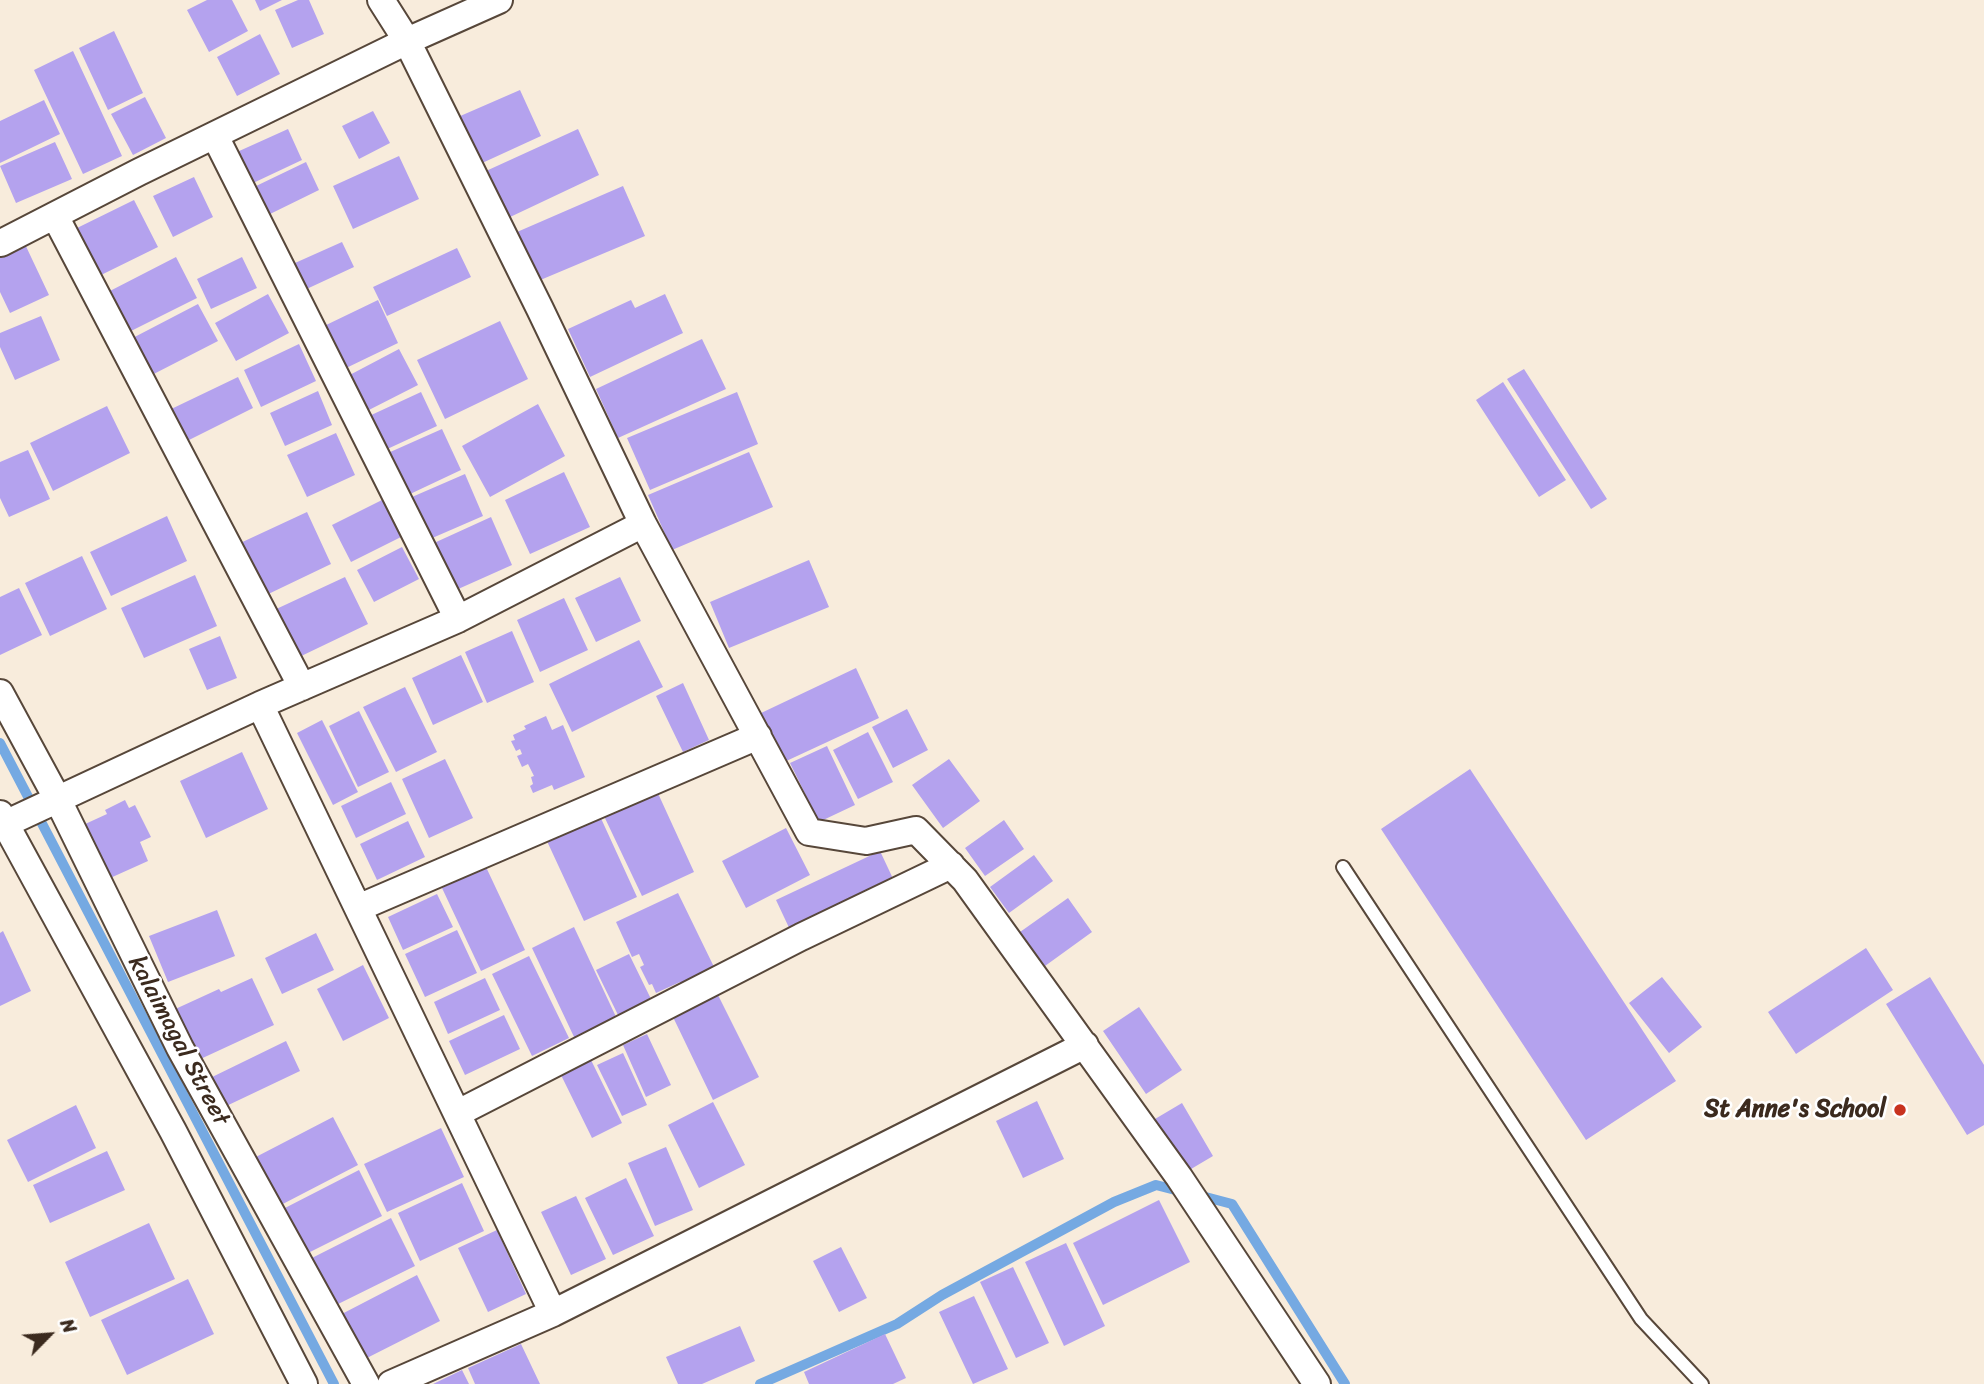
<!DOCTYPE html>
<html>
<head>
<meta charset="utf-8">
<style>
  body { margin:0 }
  #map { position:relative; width:1984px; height:1384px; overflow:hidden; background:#f8ecdc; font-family:Sriracha,sans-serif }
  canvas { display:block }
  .north { position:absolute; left:14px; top:1300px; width:70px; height:70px; -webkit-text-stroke:5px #fff; paint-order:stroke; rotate:65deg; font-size:19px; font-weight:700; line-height:28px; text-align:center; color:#3b2a1e }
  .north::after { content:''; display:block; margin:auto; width:24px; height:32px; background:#3b2a1e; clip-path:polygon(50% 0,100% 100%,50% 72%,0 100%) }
</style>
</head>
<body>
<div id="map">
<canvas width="1984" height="1384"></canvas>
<div class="north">N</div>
</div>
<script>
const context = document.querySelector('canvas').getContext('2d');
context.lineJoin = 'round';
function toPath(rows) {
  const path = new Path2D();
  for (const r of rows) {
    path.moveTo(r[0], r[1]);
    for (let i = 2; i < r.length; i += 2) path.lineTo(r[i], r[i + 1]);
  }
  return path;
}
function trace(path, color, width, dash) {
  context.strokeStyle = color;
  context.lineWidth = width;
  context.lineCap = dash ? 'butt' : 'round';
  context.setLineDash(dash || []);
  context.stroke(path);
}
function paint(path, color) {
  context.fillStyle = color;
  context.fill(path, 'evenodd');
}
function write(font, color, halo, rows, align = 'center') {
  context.font = font + ' Sriracha,sans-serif';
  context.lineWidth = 5;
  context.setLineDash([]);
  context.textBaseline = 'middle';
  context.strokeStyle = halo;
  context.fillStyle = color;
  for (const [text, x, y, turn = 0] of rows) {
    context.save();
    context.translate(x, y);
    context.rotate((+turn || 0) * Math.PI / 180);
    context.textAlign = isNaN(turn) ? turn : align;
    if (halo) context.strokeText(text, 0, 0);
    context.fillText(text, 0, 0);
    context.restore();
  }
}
trace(toPath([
  [0,743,334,1384],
  [1198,1195,1232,1204,1345,1384],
  [760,1384,897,1324,942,1295,1114,1202,1156,1185,1183,1192]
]), '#75a9e2', 10);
paint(toPath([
  [207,0,232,0,248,31,209,52,187,10],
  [255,0,282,0,260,11],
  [298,0,309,0,324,34,292,48,275,10],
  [114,31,143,93,108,110,79,48],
  [260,34,280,74,237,96,217,57],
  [73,51,122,156,83,174,34,70],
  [520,90,541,136,480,164,458,117],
  [145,97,166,138,133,155,111,114],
  [44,100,60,134,0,163,0,121],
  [373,111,390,143,359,159,342,126],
  [288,129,302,160,251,184,237,152],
  [578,129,599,175,508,218,486,171],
  [55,142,72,179,16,203,0,166],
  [399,156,419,199,353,229,333,186],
  [306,162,319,190,268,215,254,187],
  [194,177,213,217,173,237,153,196],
  [623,186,645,236,538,281,517,232],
  [134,200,158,247,99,276,75,229],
  [23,240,49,295,10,313,0,292,0,251],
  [342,242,354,267,298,293,286,267],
  [457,248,471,277,387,316,373,287],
  [176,257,197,298,127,333,106,293],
  [242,257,257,288,211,309,197,279],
  [268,294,289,333,236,361,215,323],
  [665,294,683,333,590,377,568,329,631,300,635,308],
  [378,300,398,343,342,370,322,327],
  [198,304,218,341,144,379,125,342],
  [41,316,60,360,15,380,0,347,0,333],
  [500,321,528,379,445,419,417,360],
  [702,339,726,389,618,438,596,389],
  [299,344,316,381,261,407,244,370],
  [399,349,418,385,363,413,344,378],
  [1524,369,1607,499,1591,509,1507,379],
  [238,377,253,408,181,444,165,412],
  [1503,382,1566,480,1539,497,1476,400],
  [318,391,332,425,285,446,270,413],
  [421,392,437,426,383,451,367,417],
  [737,392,758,444,650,490,627,438],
  [538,404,565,456,490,497,462,446],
  [107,406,130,453,53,491,30,443],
  [442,429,461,470,408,495,388,453],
  [336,433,355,475,307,497,287,455],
  [28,450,50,499,9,517,0,498,0,462],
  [749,452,773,507,672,550,648,495],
  [564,472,590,527,530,554,505,500],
  [465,474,483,516,430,539,412,497],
  [382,500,401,537,351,562,332,525],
  [307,512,331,564,260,598,236,545],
  [167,516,187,561,111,596,90,552],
  [491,517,512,565,456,590,434,543],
  [402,547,419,579,374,602,357,570],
  [82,556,107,609,50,636,25,583],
  [809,560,829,607,729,648,710,602],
  [195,575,217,626,144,658,121,608],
  [345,577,368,624,295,659,272,611],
  [620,577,641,621,596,642,575,598],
  [19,588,42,635,0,655,0,597],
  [564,598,588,650,540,672,517,620],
  [512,631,534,682,487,703,465,652],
  [220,636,237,678,207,690,189,649],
  [639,640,663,687,572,732,549,684],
  [461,655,483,702,433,725,412,678],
  [856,668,879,718,782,763,759,714],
  [683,683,709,740,683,752,656,696],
  [405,687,437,752,396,772,363,707],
  [907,709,928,750,893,768,872,727],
  [359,711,389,772,358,787,329,726],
  [546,716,552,730,563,725,585,777,554,790,552,785,533,793,530,786,533,784,531,777,534,776,528,764,522,767,517,756,522,754,520,749,516,751,511,741,515,740,513,735,526,729,524,726],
  [322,720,358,792,333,805,297,733],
  [868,732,893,782,858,799,833,750],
  [827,746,855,805,819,822,790,763],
  [242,752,268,809,206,838,180,781],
  [445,759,473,818,429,838,402,779],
  [949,759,980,801,943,828,912,785],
  [1470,769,1676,1081,1586,1140,1381,829],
  [391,782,406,814,356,838,341,806],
  [656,789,694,872,642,896,603,814],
  [125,800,129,808,135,805,151,837,140,842,148,861,108,879,83,825,107,814,105,810],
  [599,814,637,897,584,921,546,839],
  [1004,820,1024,849,985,876,965,848],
  [408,821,425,857,377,880,360,844],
  [786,828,810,875,746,908,722,861],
  [880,851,896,885,792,934,776,900],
  [1034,855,1053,881,1009,913,990,887],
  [486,867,525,950,481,971,442,888],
  [678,893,715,969,683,988,680,982,656,993,652,984,649,985,640,967,644,965,639,954,632,957,616,922],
  [437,894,453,927,403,950,388,917],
  [1068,898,1092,932,1045,966,1020,932],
  [217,910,235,956,168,982,149,936],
  [574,927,617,1019,575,1039,532,948],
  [457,930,477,973,425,997,405,954],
  [3,931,31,991,0,1006,0,933],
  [316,933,334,970,282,994,265,958],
  [1866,948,1893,990,1796,1054,1768,1012],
  [629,954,651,999,618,1015,596,970],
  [529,956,569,1038,532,1056,492,974],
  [363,965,389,1018,343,1041,317,989],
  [1662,977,1702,1027,1669,1053,1629,1003],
  [1930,977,1984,1065,1984,1125,1967,1135,1886,1004],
  [252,978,274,1025,194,1062,171,1011,219,989,221,992],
  [485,978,500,1010,448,1034,434,1002],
  [718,995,759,1077,713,1100,673,1017],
  [1139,1007,1182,1070,1146,1094,1103,1031],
  [504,1015,520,1049,465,1075,449,1041],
  [647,1034,671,1085,646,1097,623,1045],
  [286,1041,300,1071,220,1109,206,1080],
  [623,1053,647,1105,622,1116,597,1065],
  [591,1060,622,1123,592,1138,561,1075],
  [1037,1101,1064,1159,1023,1178,996,1121],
  [713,1102,745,1165,699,1188,668,1125],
  [1182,1103,1213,1156,1186,1172,1155,1119],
  [76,1105,96,1148,28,1182,7,1140],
  [333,1117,358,1165,277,1207,252,1159],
  [441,1128,464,1177,387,1212,364,1164],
  [666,1147,693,1210,655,1226,628,1163],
  [107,1151,125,1190,50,1223,33,1185],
  [359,1170,382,1216,306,1254,283,1209],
  [626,1178,654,1236,613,1255,585,1198],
  [462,1183,484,1231,420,1261,398,1213],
  [576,1196,606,1259,571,1275,541,1212],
  [1159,1200,1190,1262,1103,1305,1073,1243],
  [391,1218,415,1266,330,1308,306,1261],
  [149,1223,175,1279,90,1317,65,1262],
  [497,1230,526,1294,488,1312,458,1248],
  [1066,1243,1105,1326,1064,1346,1025,1262],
  [841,1247,867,1298,839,1312,813,1261],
  [1013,1267,1049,1343,1016,1358,980,1282],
  [417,1275,440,1321,359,1362,336,1317],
  [188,1279,214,1334,127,1375,101,1320],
  [974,1296,1008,1369,973,1384,939,1312],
  [740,1326,755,1361,702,1384,678,1384,666,1357],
  [885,1334,906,1378,893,1384,809,1384,804,1372],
  [521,1344,540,1384,475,1384,468,1368],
  [462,1370,469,1384,433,1384]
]), '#b4a2ee');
const service = toPath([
  [1343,867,1641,1319,1702,1384]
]);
const minor = toPath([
  [381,0,407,41,540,309,643,524,809,832,866,841,916,830,965,880,1179,1177,1317,1384],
  [215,136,458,619],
  [55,216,302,687],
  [1,243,139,172,407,41,499,0],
  [0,693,58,800,180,1048,366,1384],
  [260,705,553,1313],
  [0,814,173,1131,304,1384],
  [5,824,260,705,458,619,643,524],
  [358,908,758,736],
  [458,1113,801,937,951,865],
  [391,1384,553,1313,1085,1045]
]);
trace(service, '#57473a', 16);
trace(minor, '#57473a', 30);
trace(service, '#fff', 12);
trace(minor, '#fff', 26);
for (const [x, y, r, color] of [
  [1900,1110,7,"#c8321e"]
]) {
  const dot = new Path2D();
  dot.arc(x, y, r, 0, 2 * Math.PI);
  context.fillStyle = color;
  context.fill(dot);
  trace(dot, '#fff', 2.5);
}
write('24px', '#3b2a1e', '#fff', [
  ["kalaimagal Street",178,1041,62]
]);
write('bold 24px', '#3b2a1e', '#fff', [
  ["St Anne's School",1886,1110]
], 'right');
</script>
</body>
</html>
